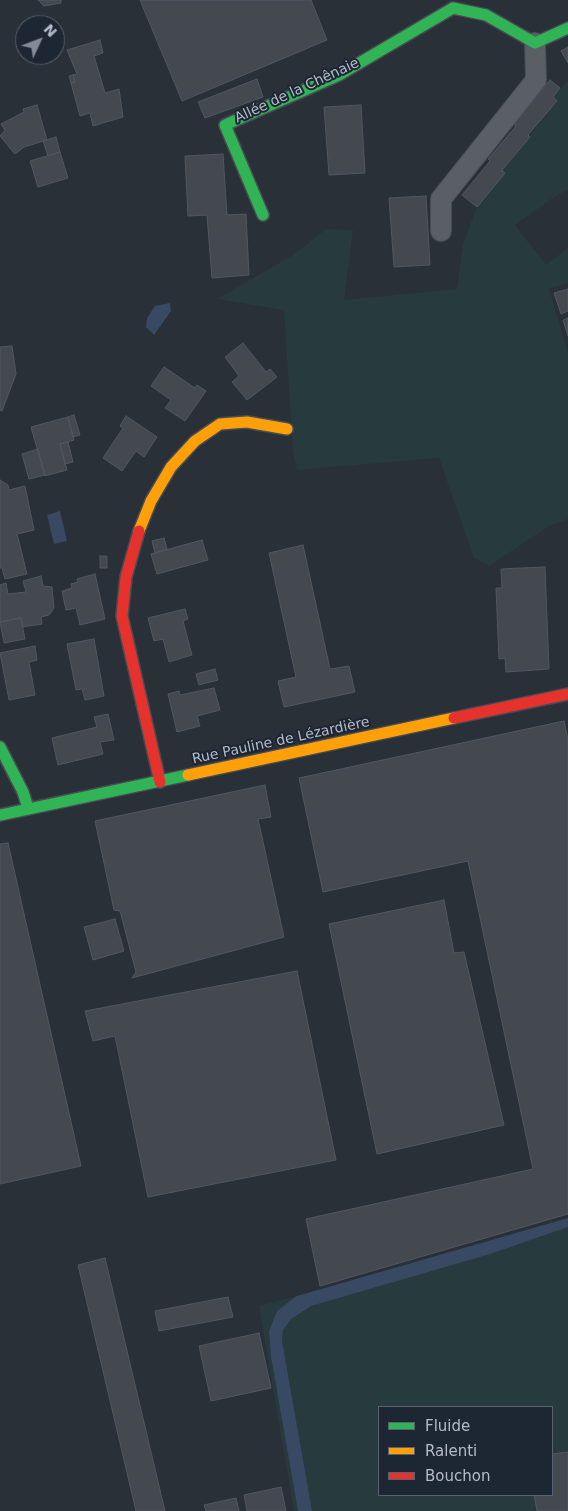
<!DOCTYPE html>
<html>
<head>
<meta charset="utf-8">
<style>
  body { margin:0 }
  #map { position:relative; width:568px; height:1511px; overflow:hidden; background:#2a3038; font-family:"DejaVu Sans",sans-serif }
  canvas { display:block }
  .legend { position:absolute; left:378px; top:1406px; width:175px; height:90px; box-sizing:border-box; background:#1d2633; border:1px solid #59626f; margin:0; padding:6px 9px; list-style:none; font-size:15px; color:#b4bcc9 }
  .legend li { display:flex; align-items:center; gap:10px; height:25px }
  .legend b { width:25px; border:1px solid #59626f }
  .north { position:absolute; left:15px; top:15px; width:50px; height:50px; box-sizing:border-box; background:#1d2633; border:1px solid #59626f; border-radius:50%; rotate:47deg; font-size:14px; font-weight:700; line-height:20px; text-align:center; color:#b4bcc9 }
  .north::after { content:''; display:block; margin:auto; width:18px; height:22px; background:#848b96; clip-path:polygon(50% 0,100% 100%,50% 72%,0 100%) }
</style>
</head>
<body>
<div id="map">
<canvas width="568" height="1511"></canvas>
<ul class="legend">
<li><b style="height:6px;background:#30b455"></b>Fluide</li>
<li><b style="height:6px;background:#ff9f0a"></b>Ralenti</li>
<li><b style="height:6px;background:#e5322d"></b>Bouchon</li>
</ul>
<div class="north">N</div>
</div>
<script>
const context = document.querySelector('canvas').getContext('2d');
context.lineJoin = 'round';
function paint(path, color) {
  context.fillStyle = color;
  context.fill(path, 'evenodd');
}
function toPath(rows) {
  const path = new Path2D();
  for (const r of rows) {
    path.moveTo(r[0], r[1]);
    for (let i = 2; i < r.length; i += 2) path.lineTo(r[i], r[i + 1]);
  }
  return path;
}
function trace(path, color, width, dash) {
  context.strokeStyle = color;
  context.lineWidth = width;
  context.lineCap = dash ? 'butt' : 'round';
  context.setLineDash(dash || []);
  context.stroke(path);
}
function write(font, color, halo, rows, align = 'center') {
  context.font = font + ' "DejaVu Sans",sans-serif';
  context.lineWidth = 4;
  context.setLineDash([]);
  context.textBaseline = 'middle';
  context.strokeStyle = halo;
  context.fillStyle = color;
  for (const [text, x, y, turn = 0] of rows) {
    context.save();
    context.translate(x, y);
    context.rotate((+turn || 0) * Math.PI / 180);
    context.textAlign = isNaN(turn) ? turn : align;
    if (halo) context.strokeText(text, 0, 0);
    context.fillText(text, 0, 0);
    context.restore();
  }
}
paint(toPath([
  [568,80,568,190,557,195,515,225,546,265,568,248,568,283,549,289,568,353,568,519,549,526,489,566,474,558,439,458,297,470,293,451,284,310,217,299,293,255,326,229,353,230,344,300,457,289,463,244,477,207,504,173,502,170,557,102,553,97],
  [568,1225,568,1511,294,1511,259,1306],
  [379,1407,552,1407,552,1495,379,1495]
]), '#273a3e');
paint(toPath([
  [170,303,171,311,154,335,146,327,147,318,155,306],
  [60,511,67,541,54,544,47,515],
  [568,1218,568,1227,490,1254,311,1306,291,1319,283,1330,282,1341,312,1511,298,1511,271,1356,269,1331,277,1311,297,1296]
]), '#384963');
const building = toPath([
  [38,0,61,0,61,3,44,6,38,0],
  [140,0,311,0,327,40,182,101,140,0],
  [100,40,103,53,94,56,105,93,119,89,123,117,93,126,90,113,80,116,71,83,75,82,73,75,77,74,67,50,100,40],
  [568,47,568,63,561,51,568,47],
  [73,75,75,82,71,83,69,76,73,75],
  [257,79,263,97,205,118,198,102,257,79],
  [550,80,560,88,553,97,557,101,528,135,530,137,502,170,505,173,477,207,462,195,490,161,488,159,516,126,514,124,550,80],
  [37,105,47,140,24,147,15,154,0,136,5,130,1,124,24,112,23,109,37,105],
  [361,105,365,173,329,175,324,107,361,105],
  [56,137,60,152,48,156,43,141,56,137],
  [60,152,68,178,38,187,30,161,60,152],
  [223,154,227,215,246,214,249,275,212,278,207,215,188,216,185,156,223,154],
  [426,196,430,265,394,267,389,198,426,196],
  [568,289,568,311,561,314,554,293,568,289],
  [568,318,568,336,563,320,568,318],
  [243,343,266,372,270,369,277,377,247,400,232,382,239,376,225,357,243,343],
  [12,346,16,374,2,411,0,410,0,347,12,346],
  [164,367,195,388,197,385,206,391,185,421,165,408,171,400,151,386,164,367],
  [74,415,80,435,73,437,68,417,74,415],
  [126,416,157,437,144,457,136,451,122,471,103,458,123,428,120,426,126,416],
  [68,417,74,440,60,444,67,470,45,476,31,427,68,417],
  [68,442,73,462,65,464,60,444,68,442],
  [38,449,45,475,29,479,22,454,38,449],
  [0,480,8,485,9,490,25,486,34,530,17,534,27,574,5,579,2,568,0,568,0,480],
  [164,538,167,549,155,553,152,541,164,538],
  [202,540,208,560,157,574,151,554,202,540],
  [303,545,330,669,349,666,355,692,284,707,278,681,296,677,269,553,303,545],
  [100,556,107,556,107,568,100,568,100,556],
  [545,567,549,669,506,672,505,658,499,659,496,588,502,588,501,569,545,567],
  [95,574,105,619,80,625,76,608,66,610,62,591,72,588,71,584,78,582,77,579,95,574],
  [41,576,43,586,52,587,54,608,49,615,41,617,42,624,23,627,21,618,0,622,0,585,6,583,8,594,26,592,23,581,41,576],
  [185,609,188,619,183,621,192,655,169,662,163,639,154,641,148,618,185,609],
  [21,618,25,639,4,643,0,622,21,618],
  [94,639,104,696,85,700,82,689,76,690,67,644,94,639],
  [35,646,37,660,29,662,35,695,9,700,0,653,35,646],
  [215,669,218,680,199,685,196,674,215,669],
  [214,688,220,710,197,716,200,726,177,732,168,694,179,691,180,695,214,688],
  [108,714,114,740,100,742,103,754,58,765,52,738,97,727,94,717,108,714],
  [564,721,568,740,568,1214,320,1286,306,1219,533,1169,468,861,323,892,299,778,564,721],
  [265,785,271,817,258,819,284,937,132,978,136,972,120,911,114,910,95,821,265,785],
  [8,843,81,1166,0,1184,0,844,8,843],
  [444,900,454,953,464,952,504,1125,377,1154,329,924,444,900],
  [115,919,124,951,93,960,84,927,115,919],
  [297,971,336,1160,148,1197,115,1036,93,1041,85,1011,297,971],
  [105,1258,165,1511,136,1511,78,1265,105,1258],
  [228,1297,233,1317,159,1331,155,1311,228,1297],
  [259,1333,271,1388,211,1401,199,1346,259,1333],
  [568,1452,568,1511,537,1511,534,1495,552,1495,552,1454,568,1452],
  [281,1487,286,1511,247,1511,244,1495,281,1487],
  [236,1498,239,1511,206,1511,204,1505,236,1498]
]);
paint(building, '#444950');
trace(building, '#52575f', 1);
const street = toPath([
  [441,231,441,199,536,80,535,43]
]);
const fast = toPath([
  [263,215,225,125,339,75,453,8,486,15,535,43,568,28],
  [0,747,23,792,28,808],
  [0,815,188,775]
]);
const slow = toPath([
  [139,531,151,501,171,467,195,441,220,424,247,422,287,429],
  [188,775,454,718]
]);
const jam = toPath([
  [139,531,126,577,122,616,160,782],
  [454,718,568,694]
]);
trace(street, '#484c53', 22);
trace(fast, '#484c53', 14);
trace(slow, '#484c53', 14);
trace(jam, '#484c53', 14);
trace(street, '#5a5e66', 20);
trace(fast, '#30b455', 11);
trace(slow, '#ff9f0a', 11);
trace(jam, '#e5322d', 11);
write('14px', '#b4bcc9', '#1d2633', [
  ["Allée de la Chênaie",297,91,-25],
  ["Rue Pauline de Lézardière",281,741,-12]
]);
</script>
</body>
</html>
